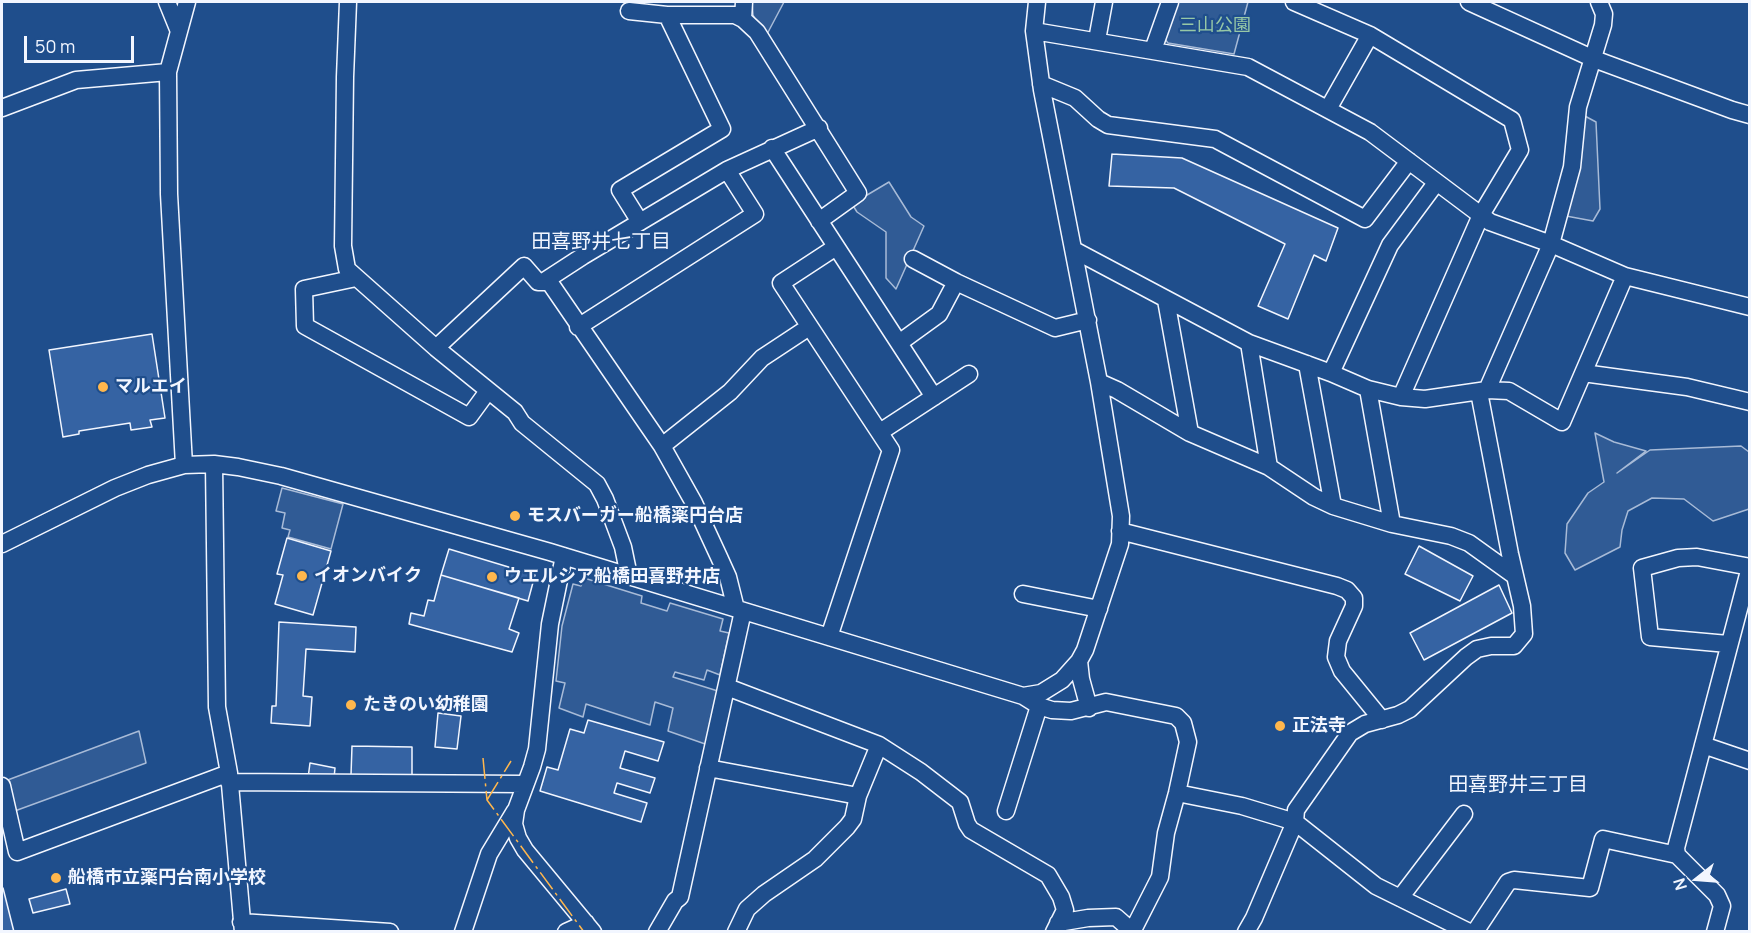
<!DOCTYPE html>
<html>
<head>
<meta charset="utf-8">
<style>
  body { margin:0 }
  #map { position:relative; width:1751px; height:933px; overflow:hidden; background:#1f4e8c; font-family:Manrope,sans-serif }
  canvas { display:block }
  .frame { position:absolute; inset:0; border:3px solid #f2f6ff; pointer-events:none }
  .north { position:absolute; left:1667px; top:849px; width:60px; height:60px; -webkit-text-stroke:4px #1f4e8c; paint-order:stroke; rotate:253deg; font-size:16px; font-weight:700; line-height:24px; text-align:center; color:#f2f6ff }
  .north::after { content:''; display:block; margin:auto; width:21px; height:27px; background:#f2f6ff; clip-path:polygon(50% 0,100% 100%,50% 72%,0 100%) }
  .scale { position:absolute; left:24px; top:36px; width:110px; height:27px; box-sizing:border-box; border:3px solid #f2f6ff; border-top:0; padding-left:8px; font-size:18px; line-height:21px; white-space:nowrap; color:#f2f6ff; -webkit-text-stroke:4px #1f4e8c; paint-order:stroke }
</style>
</head>
<body>
<div id="map">
<canvas width="1751" height="933"></canvas>
<div class="frame"></div>
<div class="north">N</div>
<div class="scale">50 m</div>
</div>
<script>
const context = document.querySelector('canvas').getContext('2d');
context.lineJoin = 'round';
function paint(path, color) {
  context.fillStyle = color;
  context.fill(path, 'evenodd');
}
function toPath(rows) {
  const path = new Path2D();
  for (const r of rows) {
    path.moveTo(r[0], r[1]);
    for (let i = 2; i < r.length; i += 2) path.lineTo(r[i], r[i + 1]);
  }
  return path;
}
function trace(path, color, width, dash) {
  context.strokeStyle = color;
  context.lineWidth = width;
  context.lineCap = dash ? 'butt' : 'round';
  context.setLineDash(dash || []);
  context.stroke(path);
}
function write(font, color, halo, rows, align = 'center') {
  context.font = font + ' Manrope,"Noto Sans JP",sans-serif';
  context.lineWidth = 4.5;
  context.setLineDash([]);
  context.textBaseline = 'middle';
  context.strokeStyle = halo;
  context.fillStyle = color;
  for (const [text, x, y, turn = 0] of rows) {
    context.save();
    context.translate(x, y);
    context.rotate((+turn || 0) * Math.PI / 180);
    context.textAlign = isNaN(turn) ? turn : align;
    if (halo) context.strokeText(text, 0, 0);
    context.fillText(text, 0, 0);
    context.restore();
  }
}
const built = toPath([
  [752,2,784,2,766,36,761,31,753,15,752,2],
  [1177,2,1248,2,1234,54,1168,43,1164,38,1177,2],
  [1583,115,1596,122,1600,209,1593,221,1566,216,1583,115],
  [889,182,911,217,924,226,896,289,886,278,886,232,857,212,852,204,889,182],
  [1595,433,1614,442,1646,451,1617,473,1650,450,1741,446,1749,452,1749,509,1713,521,1684,499,1652,498,1628,511,1622,530,1620,547,1575,570,1565,553,1567,524,1588,493,1604,482,1595,433],
  [282,488,343,504,331,549,288,537,290,530,282,528,285,513,276,511,282,488],
  [584,578,642,596,641,603,667,611,670,603,723,619,720,631,729,633,720,675,707,670,704,680,675,672,673,677,721,692,708,745,668,731,673,708,655,702,650,725,586,704,583,717,559,708,565,683,556,681,562,626,573,584,581,586,584,578],
  [139,731,146,763,12,812,5,781,139,731]
]);
paint(built, '#305b95');
trace(built, '#a8bbd7', 1.5);
const building = toPath([
  [1112,154,1182,158,1338,228,1326,261,1314,255,1288,319,1258,306,1285,244,1174,188,1109,186,1112,154],
  [152,334,165,418,150,420,152,427,131,430,130,423,79,431,79,434,63,437,49,350,152,334],
  [287,538,331,551,313,615,275,604,283,575,277,574,287,538],
  [1419,546,1473,576,1460,601,1405,574,1419,546],
  [449,549,535,575,528,601,441,575,449,549],
  [441,575,519,598,509,629,519,633,512,652,409,624,411,613,424,616,428,600,434,601,441,575],
  [1499,585,1512,613,1424,660,1410,633,1499,585],
  [279,622,356,627,355,652,306,649,303,696,312,697,310,726,271,723,272,706,276,706,279,622],
  [438,713,461,716,457,749,435,747,438,713],
  [588,720,664,742,658,761,625,751,620,768,655,778,650,793,617,783,614,793,647,803,641,822,540,791,547,767,558,770,570,729,584,733,588,720],
  [352,746,412,747,412,776,351,775,352,746],
  [310,763,335,768,334,778,308,778,310,763],
  [2,888,3,888,14,932,2,932,2,888],
  [66,889,70,904,33,913,29,899,66,889]
]);
paint(building, '#3563a3');
trace(building, '#f2f6ff', 1.5);
const minor = toPath([
  [167,2,178,29],
  [348,2,345,77,343,246,347,269,436,348,515,412,522,423,597,484,605,499,623,547,629,576],
  [744,2,743,19,757,32,858,193,819,221],
  [1294,2,1370,35,1512,120,1520,150,1481,215,1401,397],
  [1469,2,1594,59,1732,110,1750,115],
  [629,11,667,15,735,15,743,19],
  [1034,31,1248,67,1370,132,1490,222,1551,244,1625,276,1750,307],
  [1097,40,1104,2],
  [1153,50,1170,2],
  [1041,84,1075,98,1098,119,1108,125,1215,139,1365,219,1409,161],
  [2,108,76,80,168,72],
  [1328,109,1370,35],
  [772,148,934,397],
  [640,222,620,190,722,129,667,15],
  [1074,250,1249,343,1331,373,1368,389,1401,397,1425,399,1487,390,1509,391,1562,422,1625,276],
  [913,259,956,282,1055,328,1088,320],
  [356,278,304,289,305,326,469,417,488,391],
  [548,280,662,446,694,503,719,557,728,577,736,609],
  [1166,300,1190,433],
  [578,327,755,214,727,170],
  [899,343,939,314,956,282],
  [1249,343,1269,467],
  [436,348,524,266,538,282,543,282,583,256,727,170,819,128],
  [1307,364,1333,506],
  [1331,373,1390,245,1436,183],
  [1583,373,1687,387,1750,402],
  [1099,382,1117,390,1190,433,1269,467,1314,497,1333,506,1392,524,1451,536,1469,543,1515,576],
  [1368,389,1392,524],
  [1487,390,1551,244,1572,167,1578,107,1603,25,1604,14,1599,2],
  [880,432,969,374],
  [662,446,730,392,762,358,809,327],
  [214,464,217,707,229,773,243,932],
  [184,465,169,194,168,72,187,2],
  [1120,531,1337,586,1347,590,1354,598,1354,606,1338,641,1336,657,1342,671,1382,720],
  [2,544,115,488,148,475,184,465,214,464,238,467,281,476,550,552,1023,696,1041,693,1062,680,1079,661,1085,650,1120,544,1121,516,1099,382,1042,90,1034,31,1037,2],
  [564,556,550,624,537,749,532,767,516,810,514,824,518,838,525,850,593,932],
  [1023,594,1099,609],
  [829,637,891,450,781,283,836,247],
  [1728,644,1650,637,1642,568,1678,558,1697,557,1750,567],
  [1079,661,1081,679,1089,708],
  [727,687,879,745,921,772,960,802,967,824,971,830,1048,875,1061,897,1065,910,1054,932],
  [1023,696,1039,706,1052,710,1071,711,1106,702,1176,716,1183,723,1188,742,1177,793,1166,833,1160,877,1132,932],
  [1703,745,1750,761],
  [708,768,858,796],
  [229,782,524,784],
  [2,786,17,852,229,773],
  [1177,793,1242,806,1295,822,1376,886,1469,932],
  [1006,811,1039,706],
  [1400,898,1464,814],
  [241,922,390,932],
  [1058,923,1088,918,1116,917,1133,932],
  [463,932,489,854,515,811],
  [566,932,586,923],
  [657,932,675,901,680,897,743,611],
  [736,932,747,909,764,894,815,859,847,827,853,819,858,796,879,745],
  [1246,932,1254,918,1295,822,1296,810,1350,733,1365,724,1398,715,1410,709,1466,657,1477,649,1491,646,1514,646,1524,634,1522,606,1510,554,1479,392],
  [1475,932,1508,882,1514,880,1590,888,1603,839,1677,855],
  [1715,932,1722,906,1717,895,1677,855,1676,848,1750,567]
]);
trace(minor, '#f2f6ff', 19);
trace(minor, '#1f4e8c', 16);
trace(toPath([
  [483,758,487,800,584,932],
  [487,800,511,761]
]), '#ffb74d', 1.5, [21, 4.5, 3, 4.5]);
for (const [x, y, r, color] of [
  [103,387,6,"#ffb74d"],
  [515,516,6,"#ffb74d"],
  [302,576,6,"#ffb74d"],
  [492,577,6,"#ffb74d"],
  [351,705,6,"#ffb74d"],
  [1280,726,6,"#ffb74d"],
  [56,878,6,"#ffb74d"]
]) {
  const dot = new Path2D();
  dot.arc(x, y, r, 0, 2 * Math.PI);
  context.fillStyle = color;
  context.fill(dot);
  trace(dot, '#1f4e8c', 2);
}
write('18px', '#97c8a6', '#1f4e8c', [
  ["三山公園",1215,26]
]);
write('bold 18px', '#f2f6ff', '#1f4e8c', [
  ["マルエイ",115,387],
  ["モスバーガー船橋薬円台店",527,516],
  ["イオンバイク",314,576],
  ["ウエルシア船橋田喜野井店",504,577],
  ["たきのい幼稚園",363,705],
  ["正法寺",1292,726],
  ["船橋市立薬円台南小学校",68,878]
], 'left');
write('20px', '#f2f6ff', '#1f4e8c', [
  ["田喜野井七丁目",601,242],
  ["田喜野井三丁目",1518,785]
]);
</script>
</body>
</html>
